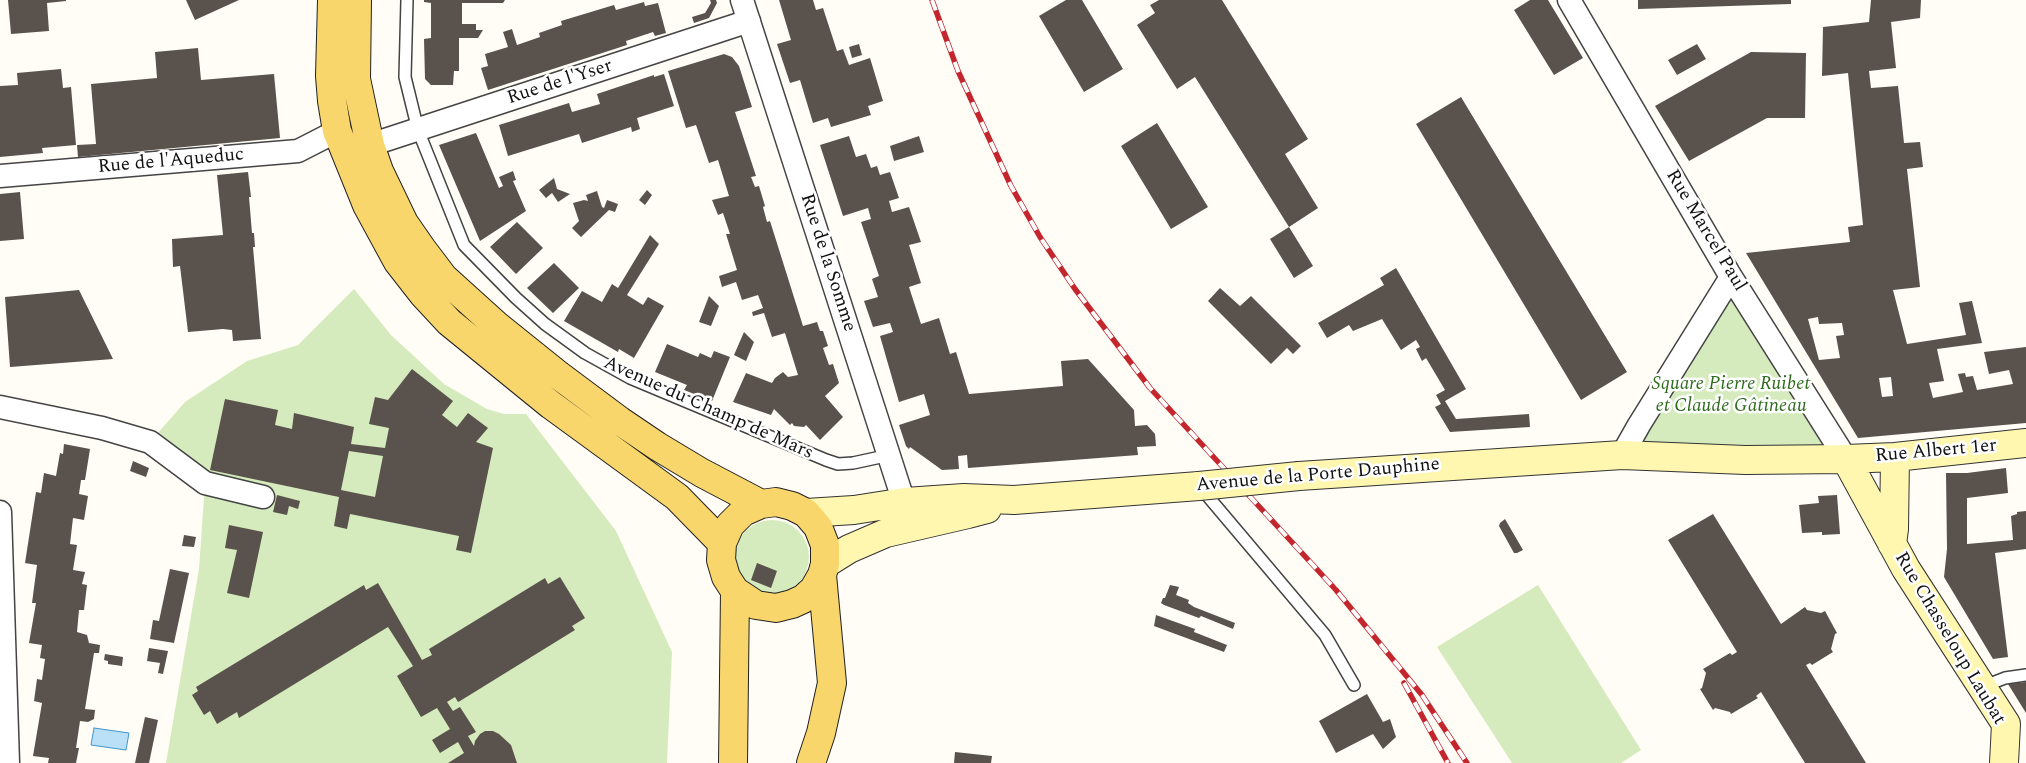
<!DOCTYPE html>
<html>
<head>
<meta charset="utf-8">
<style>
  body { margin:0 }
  canvas { display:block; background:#fffdf5 }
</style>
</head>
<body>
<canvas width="2026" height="763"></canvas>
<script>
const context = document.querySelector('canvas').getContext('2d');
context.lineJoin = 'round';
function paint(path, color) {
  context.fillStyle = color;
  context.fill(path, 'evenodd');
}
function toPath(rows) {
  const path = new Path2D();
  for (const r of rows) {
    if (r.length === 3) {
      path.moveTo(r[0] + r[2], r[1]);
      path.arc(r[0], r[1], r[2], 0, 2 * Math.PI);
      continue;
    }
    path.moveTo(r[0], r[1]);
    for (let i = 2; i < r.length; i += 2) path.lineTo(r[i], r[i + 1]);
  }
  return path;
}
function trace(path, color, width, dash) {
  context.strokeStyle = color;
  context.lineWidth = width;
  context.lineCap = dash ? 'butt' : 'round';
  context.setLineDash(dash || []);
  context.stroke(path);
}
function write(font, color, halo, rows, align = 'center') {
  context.font = font + ' Spectral,serif';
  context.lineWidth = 5;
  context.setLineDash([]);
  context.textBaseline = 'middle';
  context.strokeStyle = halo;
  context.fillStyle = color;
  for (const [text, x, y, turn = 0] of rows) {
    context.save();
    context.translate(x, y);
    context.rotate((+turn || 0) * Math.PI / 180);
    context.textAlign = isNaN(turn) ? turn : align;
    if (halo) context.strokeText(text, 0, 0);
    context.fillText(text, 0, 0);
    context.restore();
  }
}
paint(toPath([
  [1731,277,1846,459,1622,455],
  [354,289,391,335,444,384,487,409,504,414,526,414,616,531,672,652,667,763,166,763,199,569,205,483,150,442,185,402,247,361,298,345],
  [772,557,37],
  [1538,585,1641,750,1621,763,1512,763,1437,647]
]), '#d5ebbd');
const water = toPath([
  [94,728,129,733,126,750,91,745,94,728]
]);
paint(water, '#b9e0f7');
trace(water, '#3f96cf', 1);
paint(toPath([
  [8,0,66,0,66,1,47,3,49,31,11,34],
  [186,0,239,0,195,20],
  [424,0,505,0,503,3,462,3,462,24,476,24,476,30,483,30,478,38,459,38,459,71,454,71,453,85,431,85,425,79,424,39,431,38,431,3,424,2],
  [710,0,716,0,717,3,709,18,694,23,692,17,705,13,711,3],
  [779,0,813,0,816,10,823,8,837,51,843,49,849,65,870,58,883,101,868,106,871,115,831,127,828,118,813,123,800,80,790,83,777,44,791,40],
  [1066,0,1082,0,1123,69,1084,92,1039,16],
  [1159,0,1222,0,1308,139,1285,154,1318,208,1289,227,1195,77,1177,89,1137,25,1155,13,1150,5],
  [1530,0,1548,0,1583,58,1554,75,1514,10],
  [1638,0,1791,0,1791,4,1638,9],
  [1871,0,1921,0,1920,18,1891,22,1896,68,1869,71,1871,88,1898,86,1904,143,1920,142,1923,167,1907,169,1920,287,1893,290,1907,344,1966,335,1959,303,1972,301,1982,343,1937,349,1944,381,1929,383,1933,398,1963,392,1958,374,1965,373,1966,377,1973,376,1977,390,2013,384,2009,370,1989,374,1984,352,2026,347,2026,423,1858,438,1746,253,1850,242,1848,227,1863,225,1848,73,1822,76,1823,27,1869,22],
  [1818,317,1819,324,1842,323,1844,335,1836,336,1840,358,1819,360,1808,319],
  [1891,377,1893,396,1882,397,1879,378],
  [644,2,645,6,658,3,666,33,655,36,653,32,626,41,627,45,488,90,481,68,488,66,485,54,508,47,503,32,512,29,517,45,540,37,539,33,562,25,561,21,614,5,616,10],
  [859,44,862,55,852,58,849,47],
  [1697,44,1706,59,1677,75,1668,60],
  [198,48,201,80,274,74,280,138,78,157,77,145,96,144,91,84,157,78,155,52],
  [1751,52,1806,53,1805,118,1767,118,1689,161,1655,106],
  [724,54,732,57,739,66,752,107,735,112,756,176,751,177,755,187,759,186,765,206,763,207,767,222,770,221,803,326,817,322,820,331,823,331,828,346,823,348,829,365,833,364,839,383,825,396,843,417,820,440,806,425,804,427,794,426,792,423,790,425,774,409,771,415,733,402,746,373,772,383,775,378,783,372,788,377,798,375,785,333,772,337,764,313,753,316,752,312,763,308,758,295,742,300,736,282,722,287,719,276,737,270,726,234,730,234,723,213,718,215,712,200,729,196,718,160,709,163,696,125,686,128,668,71],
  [61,69,63,88,71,87,76,145,42,148,43,153,0,157,0,86,18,85,17,73],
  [664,74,674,106,637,118,640,129,632,132,631,127,582,143,579,134,508,156,499,125,569,103,572,112,600,104,597,94,654,75,654,77],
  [1461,97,1627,372,1581,400,1416,124],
  [1157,123,1208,207,1171,229,1121,146],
  [476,133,499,188,503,186,499,177,513,171,516,180,513,181,526,211,480,241,439,145],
  [849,136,856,157,866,154,871,168,877,166,880,175,890,172,899,198,889,201,892,212,909,207,921,242,909,245,921,283,909,287,921,324,939,318,950,354,956,352,969,394,1063,386,1061,361,1088,359,1134,410,1135,426,1147,425,1155,434,1156,446,1137,447,1138,455,968,468,967,455,958,456,959,469,942,470,910,447,909,449,906,446,899,425,930,415,924,394,899,402,880,336,893,332,890,323,873,327,864,301,878,297,872,279,879,276,861,222,871,219,868,208,843,216,820,145],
  [919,136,924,152,894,161,890,146],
  [248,172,251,197,249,197,252,233,254,233,255,247,253,247,261,339,233,341,232,330,223,329,188,332,180,266,173,267,172,239,223,235,217,175],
  [554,178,557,189,570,194,558,202,552,193,546,198,539,190],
  [647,190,652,195,645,205,639,200],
  [597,191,602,207,604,208,607,200,618,204,615,212,609,210,581,237,572,228,579,221,573,203,584,200,588,201,586,195],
  [20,192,24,239,0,241,0,194],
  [517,222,543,248,516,274,490,247],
  [1289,227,1313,266,1294,278,1270,239],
  [650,235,659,244,627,295,643,305,648,297,664,306,634,358,619,349,618,352,564,321,582,291,602,302,612,284,618,288],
  [554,263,579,288,553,313,527,288],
  [1396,268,1466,389,1445,401,1456,419,1529,414,1530,427,1450,432,1435,407,1441,404,1436,395,1445,390,1426,358,1422,361,1416,349,1420,347,1416,340,1401,350,1382,319,1353,331,1349,325,1327,338,1318,323,1384,285,1380,278],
  [1220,288,1240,306,1251,296,1301,346,1293,354,1287,348,1271,364,1208,301],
  [79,290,113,359,10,367,5,297],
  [709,296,719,306,711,326,699,322],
  [744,332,754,342,746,361,734,355],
  [667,344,698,357,700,353,711,358,714,351,730,357,712,401,684,390,687,385,655,372],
  [412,369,453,401,442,415,457,427,468,413,488,428,476,442,493,448,471,553,456,550,459,536,350,514,347,529,334,526,339,497,210,470,225,399,278,410,275,425,292,429,294,413,354,427,351,444,385,448,389,428,369,424,375,397,388,400],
  [349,451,383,456,375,497,341,490],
  [64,444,90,449,85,480,81,480,79,494,88,496,84,520,73,518,70,544,77,545,73,570,85,572,82,584,87,585,84,610,79,610,77,632,87,635,89,643,100,645,99,653,94,653,85,709,95,710,94,719,88,722,80,721,76,748,79,748,76,763,48,763,49,758,33,756,42,703,34,701,37,679,42,680,45,659,40,658,42,645,29,643,36,603,32,603,37,565,25,563,36,492,41,493,44,473,56,476,60,453,63,454],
  [133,461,149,468,146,477,130,471],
  [2006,468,2008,493,1967,498,1967,544,2013,540,2011,516,2017,514,2017,512,2026,511,2026,549,1995,553,2008,657,1993,659,1944,577,1947,549,1946,473,1967,473],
  [277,495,300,501,298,509,289,506,287,515,273,512],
  [1837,495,1840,534,1822,535,1822,532,1802,533,1799,505,1819,503,1818,496],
  [1713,514,1781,624,1805,607,1807,610,1821,613,1825,611,1837,633,1835,634,1831,649,1833,652,1812,665,1810,663,1806,665,1866,763,1805,763,1761,692,1756,696,1758,698,1731,714,1730,712,1715,708,1713,710,1700,689,1702,688,1706,673,1703,669,1730,653,1732,655,1737,652,1668,540],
  [1505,519,1523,550,1517,553,1514,553,1499,526,1500,523],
  [229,525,263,532,249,598,227,593,237,550,225,548],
  [184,535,196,537,194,547,182,546],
  [757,563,777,571,771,588,751,580],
  [170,569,189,573,174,643,150,639,153,620,159,621],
  [560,577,585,618,572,626,575,630,460,701,458,702,455,697,447,702,453,711,460,707,476,732,468,736,474,746,475,741,480,734,485,731,493,731,499,734,511,745,517,763,448,763,464,753,458,742,440,753,432,740,450,729,437,708,421,717,397,676,413,666,388,627,239,718,237,712,217,724,210,711,204,715,192,695,198,691,196,687,364,585,366,590,378,583,422,660,432,655,429,649,545,578,548,584],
  [1170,585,1179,587,1176,595,1189,600,1188,603,1194,607,1235,623,1233,629,1201,616,1199,618,1164,605,1161,603,1163,598,1165,598],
  [1156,615,1195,629,1194,632,1227,645,1224,652,1154,626],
  [149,648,168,651,163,674,158,673,160,663,147,661],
  [105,654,123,657,122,666,108,664,108,661,104,660],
  [2026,682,2026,713,2008,684],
  [1367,694,1383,722,1390,719,1396,737,1383,749,1373,734,1336,753,1319,721],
  [145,717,158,720,149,763,135,763],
  [955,752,992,756,991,763,954,763]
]), '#5a524d');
const lane = toPath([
  [407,0,405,77,418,130,464,245,516,298,545,324,585,353,630,378,826,460,838,464,853,463,890,455],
  [1200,487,1325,635,1354,685],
  [1982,687,2005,678,2026,675]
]);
const street = toPath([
  [742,0,909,518],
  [1569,0,1731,277,1846,459],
  [370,145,749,21],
  [0,176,298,151,337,131],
  [0,407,102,428,150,442,205,483,263,497],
  [1622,455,1639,425,1731,277],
  [0,512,8,763]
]);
const secondary = toPath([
  [1846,459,1906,569,2006,724,2004,763],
  [1299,476,1622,455,1745,460,1846,459,1895,457,2026,443],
  [806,513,854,510,905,502,964,498,1014,500,1199,486],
  [1892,544,1894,529,1895,457],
  [825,564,849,549,886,533,968,514,987,509]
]);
const primary = toPath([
  [332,0,330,76,332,101,337,131,367,205,398,262,423,294,449,322,551,405,677,497,722,543],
  [357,0,356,79,370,145,379,171,404,223,422,249,444,278,496,325,557,374,620,421,657,446,702,473,761,504],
  [733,763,735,591],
  [811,763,821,733,832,683,822,575,825,564,825,545,818,527,806,513,792,506,776,502,761,504,743,512,730,525,722,543,721,560,726,577,735,591,756,605,776,608,792,604,803,599,814,589,822,575]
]);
trace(lane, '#444', 14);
trace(street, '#444', 25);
trace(secondary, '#333', 30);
trace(primary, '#222', 30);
trace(lane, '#fff', 11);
trace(street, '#fff', 22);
trace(secondary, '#fff6b0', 28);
trace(primary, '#f9d66b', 28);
const rail = toPath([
  [932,0,958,71,1011,186,1040,237,1075,289,1150,388,1336,590,1422,695,1467,763],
  [1404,683,1448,763]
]);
trace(rail, '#c4262e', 5.5);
trace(rail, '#fff', 4, [11]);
const secondaryBridge = toPath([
  [1199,486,1299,476]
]);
trace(secondaryBridge, '#333', 30, []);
trace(secondaryBridge, '#fff6b0', 28);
write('19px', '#111', '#fff', [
  ["Rue de l'Yser",560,83,-18],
  ["Rue de l'Aqueduc",171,162,-5],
  ["Rue Marcel Paul",1705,231,59],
  ["Rue de la Somme",827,263,72],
  ["Avenue du Champ de Mars",708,409,24],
  ["Rue Albert 1er",1936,452,-5],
  ["Avenue de la Porte Dauphine",1318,476,-5],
  ["Rue Chasseloup Laubat",1949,639,59]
]);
write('italic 19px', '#2f6b1f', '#fff', [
  ["Square Pierre Ruibet",1731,385],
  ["et Claude Gâtineau",1731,407]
]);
</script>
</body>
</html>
